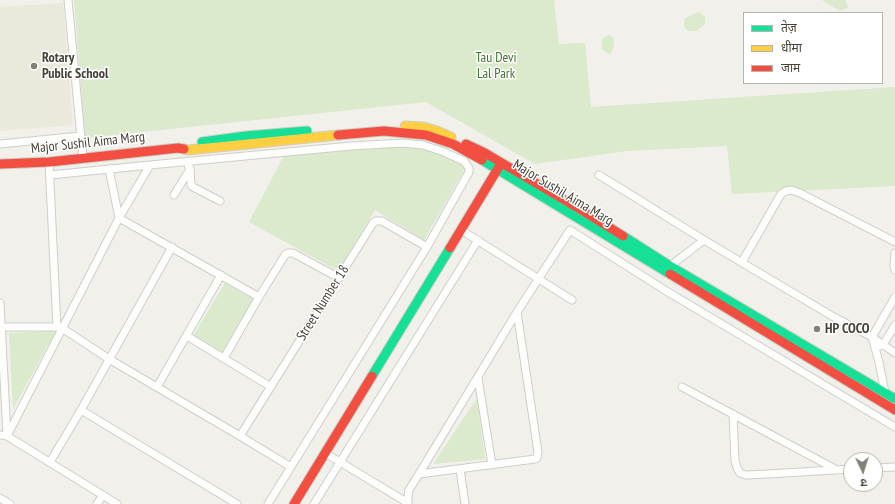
<!DOCTYPE html>
<html>
<head>
<meta charset="utf-8">
<style>
  body { margin:0 }
  #map { position:relative; width:895px; height:504px; overflow:hidden; background:#f1f0eb; font-family:"PT Sans Narrow","Noto Sans Devanagari",sans-serif }
  canvas { display:block }
  .legend { position:absolute; left:743px; top:12px; width:140px; height:72px; box-sizing:border-box; background:#fff; border:1px solid #b5b4af; margin:0; padding:5px 7px; list-style:none; font-size:12px; color:#464338 }
  .legend li { display:flex; align-items:center; gap:8px; height:20px }
  .legend b { width:20px; border:1px solid #b5b4af }
  .north { position:absolute; left:843px; top:452px; width:40px; height:40px; box-sizing:border-box; background:#fff; border:1px solid #b5b4af; border-radius:50%; rotate:176deg; font-size:11px; font-weight:700; line-height:16px; text-align:center; color:#464338 }
  .north::after { content:''; display:block; margin:auto; width:14px; height:18px; background:#828077; clip-path:polygon(50% 0,100% 100%,50% 72%,0 100%) }
</style>
</head>
<body>
<div id="map">
<canvas width="895" height="504"></canvas>
<ul class="legend">
<li><b style="height:5px;background:#16e098"></b>तेज़</li>
<li><b style="height:5px;background:#ffcf43"></b>धीमा</li>
<li><b style="height:5px;background:#f24e42"></b>जाम</li>
</ul>
<div class="north">उ</div>
</div>
<script>
const context = document.querySelector('canvas').getContext('2d');
context.lineJoin = 'round';
function paint(path, color) {
  context.fillStyle = color;
  context.fill(path, 'evenodd');
}
function toPath(rows) {
  const path = new Path2D();
  for (const r of rows) {
    path.moveTo(r[0], r[1]);
    for (let i = 2; i < r.length; i += 2) path.lineTo(r[i], r[i + 1]);
  }
  return path;
}
function trace(path, color, width, dash) {
  context.strokeStyle = color;
  context.lineWidth = width;
  context.lineCap = dash ? 'butt' : 'round';
  context.setLineDash(dash || []);
  context.stroke(path);
}
function write(font, color, halo, rows, align = 'center') {
  context.font = font + ' "PT Sans Narrow",sans-serif';
  context.lineWidth = 3;
  context.setLineDash([]);
  context.textBaseline = 'middle';
  context.strokeStyle = halo;
  context.fillStyle = color;
  for (const [text, x, y, turn = 0] of rows) {
    context.save();
    context.translate(x, y);
    context.rotate((+turn || 0) * Math.PI / 180);
    context.textAlign = isNaN(turn) ? turn : align;
    if (halo) context.strokeText(text, 0, 0);
    context.fillText(text, 0, 0);
    context.restore();
  }
}
paint(toPath([
  [63,3,73,125,0,131,0,7]
]), '#ebe9db');
paint(toPath([
  [74,0,554,0,559,44,585,43,591,107,895,87,895,186,732,194,727,146,627,151,535,164,426,102,85,138],
  [822,0,845,0,848,7,841,11,829,5],
  [699,12,705,17,705,24,697,31,689,31,684,27,685,18],
  [608,35,613,37,614,46,610,55,602,49,602,39],
  [423,145,471,158,424,240,375,210,338,271,249,222,288,148],
  [225,283,254,300,222,354,193,336],
  [56,331,13,409,9,333],
  [477,398,485,459,433,464]
]), '#dbe9cd');
const street = toPath([
  [68,0,83,159],
  [0,144,80,136],
  [49,162,57,327],
  [187,162,190,169,191,185,193,187,220,201],
  [109,169,119,218,259,297],
  [50,175,150,165],
  [599,175,704,240,832,316,872,337,895,353],
  [174,195,190,169],
  [461,230,572,300],
  [895,253,894,265,895,270],
  [742,262,781,194,786,191,791,190,800,193,895,242],
  [670,266,704,240],
  [0,303,7,435],
  [1,327,57,327,62,328,109,359,240,436,291,467],
  [187,336,271,387],
  [879,346,883,345,895,325],
  [224,358,259,297,285,255,288,253,293,253,339,278],
  [478,378,492,465],
  [157,387,221,275],
  [682,387,837,470],
  [885,393,879,362,872,337,895,297],
  [81,410,237,504],
  [733,414,735,461,738,470,740,473,746,475,768,474,851,469],
  [0,435,7,436,117,504],
  [7,436,119,218,150,165,351,146,402,143,423,145,444,152,464,161,469,168,469,172,427,247,268,504],
  [240,436,373,223,376,221,382,221,427,247],
  [325,453,408,503],
  [50,462,81,410,172,247],
  [875,468,895,467],
  [460,469,465,504],
  [419,474,535,459,537,458,538,452,517,312],
  [0,498,10,504],
  [97,504,103,495],
  [314,504,478,240],
  [408,504,408,497,409,490,419,474,517,312,570,230,668,292,895,427]
]);
const fast = toPath([
  [202,142,246,136,307,131],
  [482,160,670,274],
  [623,236,670,266,895,399],
  [372,376,450,248]
]);
const slow = toPath([
  [405,126,423,127,437,131,451,137],
  [184,149,188,150,338,135]
]);
const jam = toPath([
  [338,135,384,131,426,135,453,144,482,160],
  [466,144,485,153,583,211,623,236],
  [0,164,49,162,178,148,184,149],
  [450,248,500,165],
  [670,274,895,410],
  [294,504,372,376]
]);
trace(street, '#cfcec9', 9);
trace(fast, '#cfcdc3', 11);
trace(slow, '#cfcdc3', 11);
trace(jam, '#cfcdc3', 11);
trace(street, '#fdfdfc', 7);
trace(fast, '#16e098', 9);
trace(slow, '#ffcf43', 9);
trace(jam, '#f24e42', 9);
for (const [x, y, r, color] of [
  [34,66,4,"#828077"],
  [817,329,4,"#828077"]
]) {
  const dot = new Path2D();
  dot.arc(x, y, r, 0, 2 * Math.PI);
  context.fillStyle = color;
  context.fill(dot);
  trace(dot, '#fff', 1.5);
}
write('bold 14px', '#464338', '#fff', [
  ["Rotary",42,58],
  ["Public School",42,74],
  ["HP COCO",825,329]
], 'left');
write('14px', '#41742f', '#fff', [
  ["Tau Devi",496,58],
  ["Lal Park",496,74]
]);
write('14px', '#464338', '#fff', [
  ["Major Sushil Aima Marg",88,143,-6],
  ["Major Sushil Aima Marg",563,193,31],
  ["Street Number 18",323,303,-58]
]);
</script>
</body>
</html>
